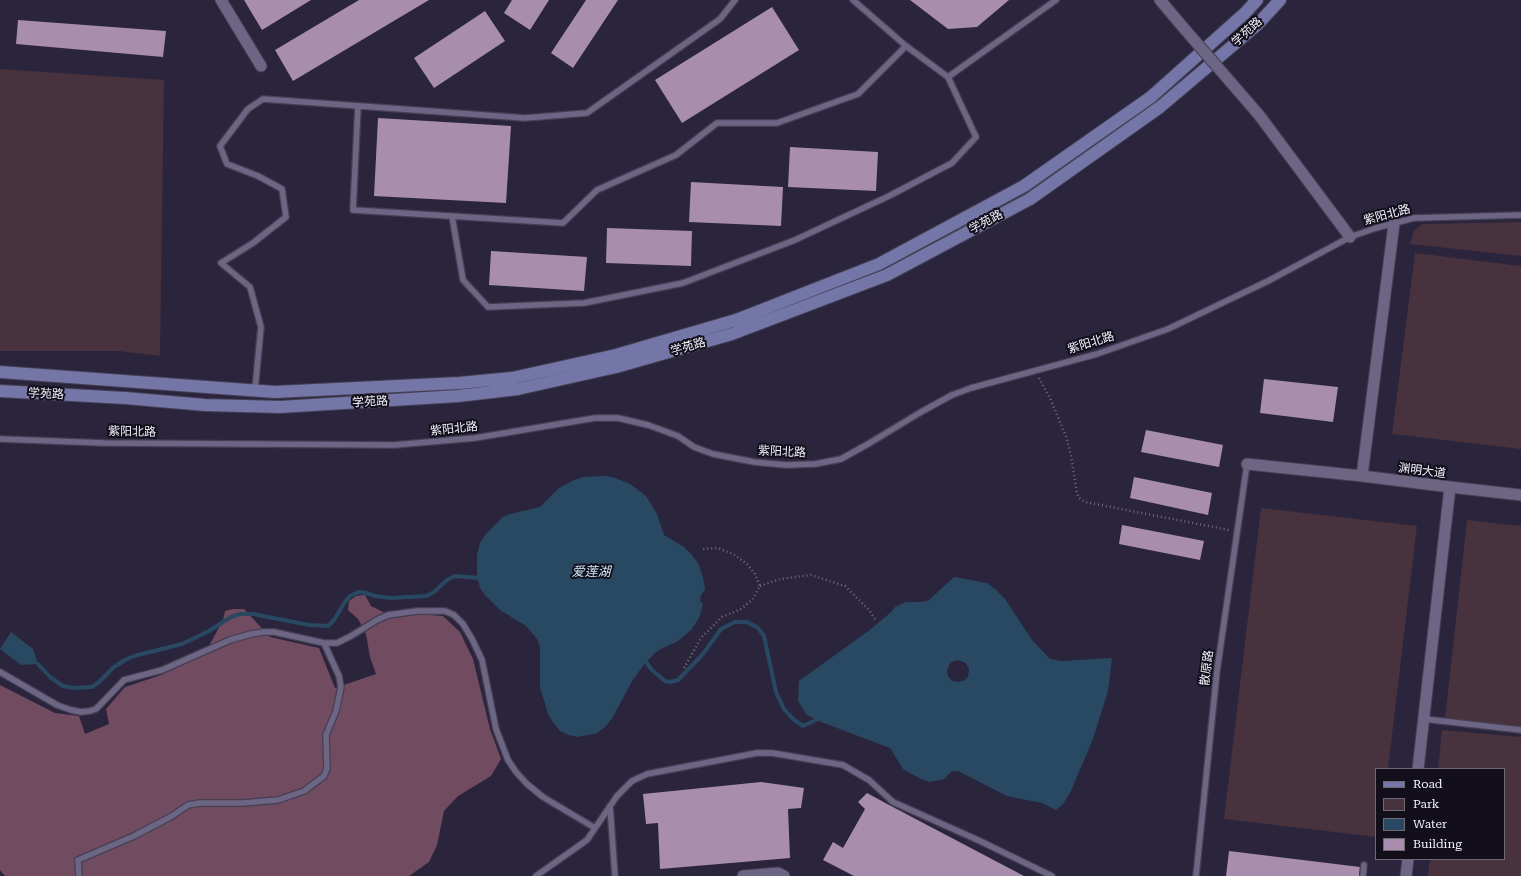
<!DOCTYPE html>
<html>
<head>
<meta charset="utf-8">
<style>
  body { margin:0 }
  #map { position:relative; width:1521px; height:876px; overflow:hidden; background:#2a243d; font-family:"Roboto Serif",serif }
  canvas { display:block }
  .legend { position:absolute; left:1375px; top:768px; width:130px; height:92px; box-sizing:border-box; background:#120f1b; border:1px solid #6d6a75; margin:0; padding:5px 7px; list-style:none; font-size:12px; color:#f5f3fd }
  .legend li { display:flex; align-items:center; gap:8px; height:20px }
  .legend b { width:20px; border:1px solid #6d6a75 }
</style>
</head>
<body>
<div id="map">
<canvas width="1521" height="876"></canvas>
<ul class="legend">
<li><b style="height:5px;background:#7376a6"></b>Road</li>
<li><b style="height:11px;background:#47323d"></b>Park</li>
<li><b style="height:11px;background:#294963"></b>Water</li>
<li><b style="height:11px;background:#a98daf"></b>Building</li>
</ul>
</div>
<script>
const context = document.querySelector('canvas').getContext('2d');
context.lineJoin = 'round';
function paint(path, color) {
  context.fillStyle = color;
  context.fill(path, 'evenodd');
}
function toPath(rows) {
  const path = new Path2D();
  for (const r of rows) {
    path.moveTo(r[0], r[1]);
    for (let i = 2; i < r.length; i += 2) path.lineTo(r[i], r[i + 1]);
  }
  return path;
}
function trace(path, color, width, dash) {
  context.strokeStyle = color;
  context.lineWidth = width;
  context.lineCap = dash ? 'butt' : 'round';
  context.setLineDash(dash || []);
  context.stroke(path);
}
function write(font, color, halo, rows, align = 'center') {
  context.font = font + ' "Roboto Serif","Noto Sans SC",serif';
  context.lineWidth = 4;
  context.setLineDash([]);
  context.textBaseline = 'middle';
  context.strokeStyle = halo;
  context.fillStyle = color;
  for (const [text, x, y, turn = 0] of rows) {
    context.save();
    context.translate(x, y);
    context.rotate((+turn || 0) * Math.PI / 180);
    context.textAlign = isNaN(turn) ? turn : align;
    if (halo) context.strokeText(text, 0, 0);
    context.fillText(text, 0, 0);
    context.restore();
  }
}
paint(toPath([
  [0,69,164,80,160,356,119,351,0,351],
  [1521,222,1521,256,1410,244,1414,231,1422,224],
  [1415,253,1521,266,1521,449,1392,434],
  [1261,508,1417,526,1388,769,1376,769,1376,837,1224,819],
  [1467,520,1521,526,1521,727,1445,719],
  [1442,730,1521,737,1521,876,1428,876,1430,859,1504,859,1504,769,1438,769]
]), '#47323d');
paint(toPath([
  [365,595,371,606,395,618,418,614,443,616,460,632,473,659,490,729,501,759,491,776,458,796,444,811,437,845,429,862,409,876,5,876,0,870,0,685,55,713,79,716,85,734,109,724,106,709,125,687,161,675,201,656,209,646,223,620,225,611,233,609,244,609,270,637,319,648,335,688,376,674,370,657,366,634,358,619,348,610,349,601,356,596]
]), '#714b5f');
paint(toPath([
  [604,476,612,477,630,484,646,496,657,514,664,535,684,547,691,554,698,563,703,577,705,590,701,595,700,601,703,604,699,618,692,629,678,641,661,649,655,653,646,662,632,681,613,717,605,727,597,733,578,737,569,735,560,731,552,721,548,714,540,687,540,647,537,639,526,626,500,610,486,596,481,590,477,578,477,555,480,543,485,535,503,517,510,514,540,507,559,488,574,480,584,477],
  [954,577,987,583,995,589,1005,599,1032,640,1050,659,1062,661,1112,658,1108,691,1093,739,1070,793,1063,804,1056,810,1042,803,1007,796,958,771,952,771,944,779,930,782,921,779,903,769,890,748,816,720,806,714,798,701,799,681,871,629,891,612,895,607,906,602,923,602,929,600],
  [958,660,966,663,969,669,968,677,965,680,959,682,952,681,948,676,947,672,949,665,951,662],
  [11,632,33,649,38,664,21,665,0,649]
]), '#294963');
trace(toPath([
  [646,662,652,670,665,681,670,682,678,680,703,654,721,629,735,622,747,622,758,628,764,636,776,692,784,709,793,719,803,726,816,720],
  [38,664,50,677,63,686,73,688,92,687,99,682,114,667,125,660,134,656,182,644,209,631,231,617,240,614,253,614,309,625,328,626,334,620,345,602,350,596,359,592,366,593,375,596,391,598,426,596,434,592,447,580,455,576,480,578]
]), '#294963', 4);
paint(toPath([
  [244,0,311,0,262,30],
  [359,0,429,0,293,81,275,50],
  [512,0,549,0,530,30,504,13],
  [586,0,618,0,573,68,551,53],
  [910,0,1009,0,977,27,948,29],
  [772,7,799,50,682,123,655,80],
  [485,11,505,41,434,88,414,58],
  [18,20,166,31,163,57,16,44],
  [378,118,511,126,506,203,374,196],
  [790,147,878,152,876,191,788,187],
  [691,182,783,187,781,226,689,222],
  [607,228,692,231,691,266,606,263],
  [491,251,587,257,584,291,489,285],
  [1264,379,1338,387,1333,422,1260,413],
  [1146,430,1223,445,1219,467,1141,452],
  [1134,477,1212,493,1208,515,1130,498],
  [1122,525,1204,541,1200,560,1119,544],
  [761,782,804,788,801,808,788,809,790,858,660,869,658,823,646,824,643,794],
  [867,793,891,806,1024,876,854,876,823,860,833,842,843,848,865,809,858,802],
  [1229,851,1360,867,1359,876,1226,876]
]), '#a98daf');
const lane = toPath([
  [853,0,906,46,948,77,1056,0],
  [358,106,353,210,563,223,597,190,676,155,717,123,777,123,858,94,906,46],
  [452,216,463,280,488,307,584,303,683,283,795,240,889,196,952,163,976,137,948,77],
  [255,390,261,327,250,287,221,263,253,243,286,217,282,189,258,176,227,164,220,146,248,109,263,99,525,118,587,113,720,19,735,0],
  [0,439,104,443,394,445,475,438,595,418,618,418,648,425,678,436,694,447,713,454,754,462,786,465,815,464,841,459,868,444,921,412,952,395,971,388,1097,354,1168,329,1268,281,1350,237,1376,228,1414,218,1521,215],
  [0,672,57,705,71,710,81,712,90,711,96,709,101,704,124,680,162,670,230,640,251,634,264,632,274,632,324,643,337,643,351,636,377,620,388,615,417,611,445,611,454,615,463,624,472,639,482,660,496,729,508,760,516,772,527,784,543,797,595,828],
  [1424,719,1521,730],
  [610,806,615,876],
  [79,876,78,860,134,836,172,816,188,805,200,803,243,803,278,800,304,791,324,776,327,768,326,735,336,711,341,687,339,676,324,643],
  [536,876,587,840,617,796,632,781,647,774,757,753,772,753,843,765,869,780,893,802,980,841,1052,876],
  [1196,876,1217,671,1247,464],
  [1363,876,1364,865]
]);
const street = toPath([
  [221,0,261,66],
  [1160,0,1182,26],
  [1259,115,1350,237],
  [1394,224,1362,476,1450,487,1418,769],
  [1247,464,1362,476],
  [1450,487,1521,495],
  [743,876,778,873,784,876],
  [1406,876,1408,859]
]);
const secondary = toPath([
  [0,372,275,392,459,383,512,378,616,355,736,320,879,264,1024,186,1151,97,1245,13,1257,0],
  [0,391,125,398,205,405,280,407,458,396,518,389,616,367,732,334,887,275,1030,199,1160,107,1257,25,1280,0]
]);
trace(lane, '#453f54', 8);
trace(street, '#453f54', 13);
trace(secondary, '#453f54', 14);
trace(toPath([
  [1039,378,1050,398,1067,439,1071,456,1077,493,1079,498,1085,502,1229,530],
  [760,586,780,579,811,575,845,586,869,610,875,619],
  [684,668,701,638,722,617,741,609,752,600,760,586,755,574,747,564,733,554,717,548,702,549]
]), '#716c80', 2.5, [1, 3]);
trace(lane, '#6c6583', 5.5);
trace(street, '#6c6583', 11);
trace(secondary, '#7376a6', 12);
const streetBridge = toPath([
  [1182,26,1259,115]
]);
trace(streetBridge, '#453f54', 13, []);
trace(streetBridge, '#6c6583', 11);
write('12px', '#f5f3fd', '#120f1b', [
  ["学苑路",1247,32,-42],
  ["紫阳北路",1387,215,-15],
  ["学苑路",986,222,-28],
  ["紫阳北路",1091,343,-17],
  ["学苑路",688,347,-16],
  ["学苑路",46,394,3],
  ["学苑路",370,402,-3],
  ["紫阳北路",454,429,-6],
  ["紫阳北路",132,432,1],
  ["紫阳北路",782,452,3],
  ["渊明大道",1422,471,7],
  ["散原路",1207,668,-83]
]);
write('italic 13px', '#d0e6f9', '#120f1b', [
  ["爱莲湖",591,572]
]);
</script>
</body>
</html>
